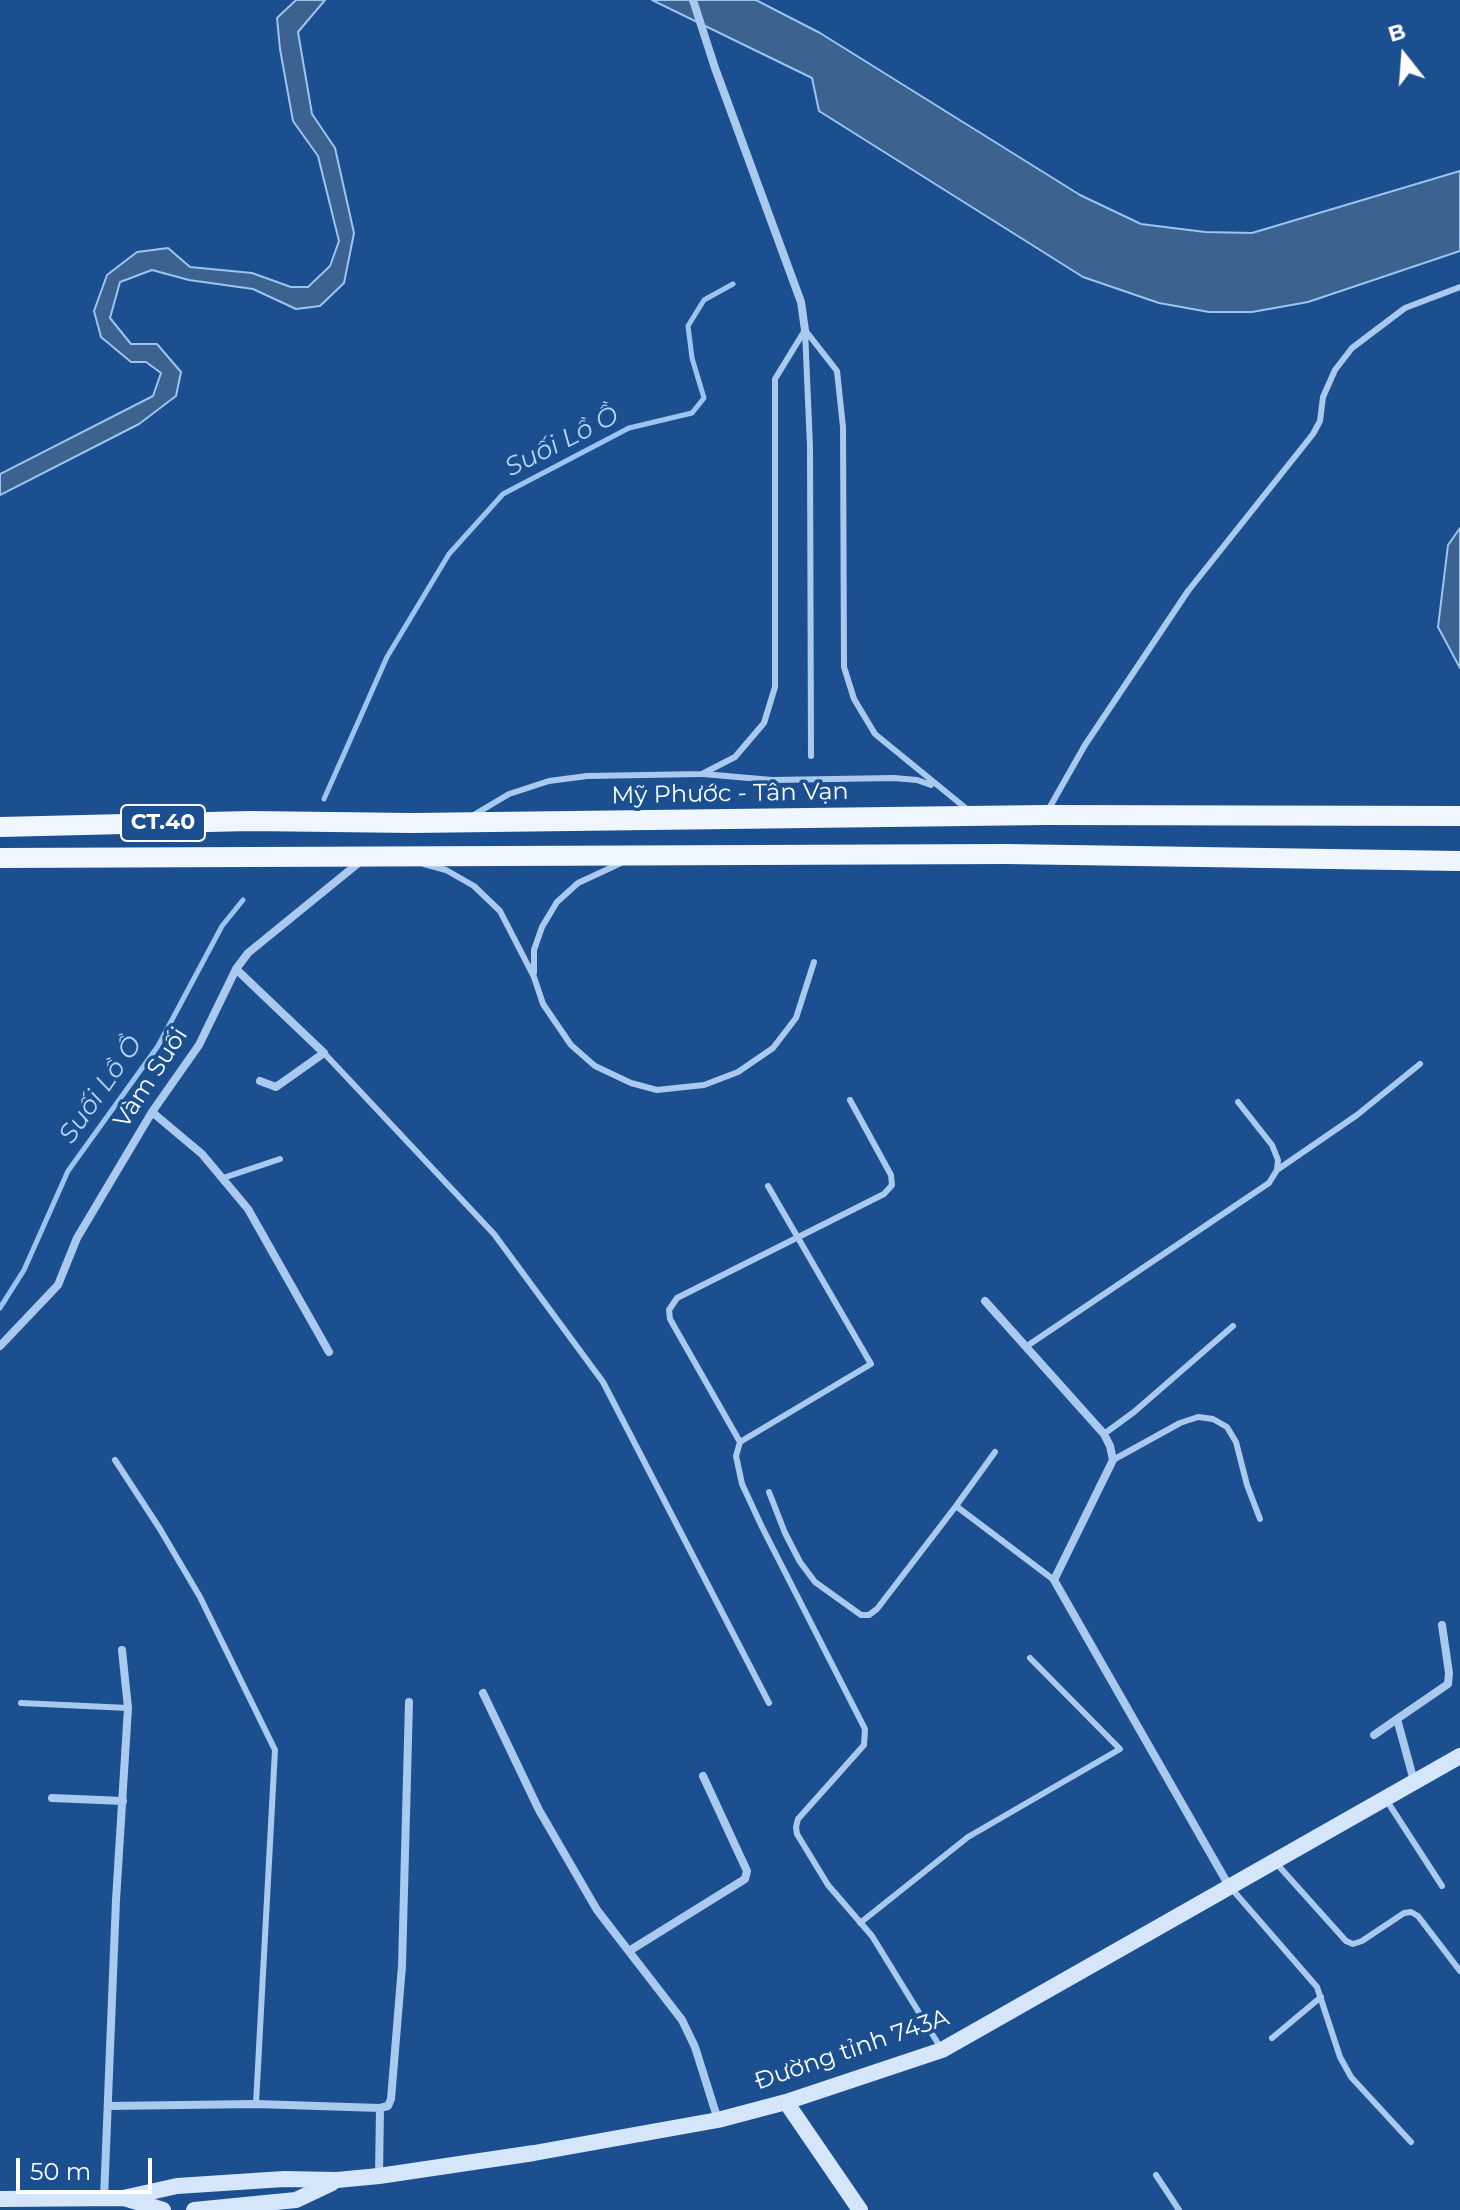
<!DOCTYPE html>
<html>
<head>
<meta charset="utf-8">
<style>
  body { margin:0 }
  #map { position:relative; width:1460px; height:2210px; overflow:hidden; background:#1b4f8f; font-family:Montserrat,sans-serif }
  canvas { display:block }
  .north { position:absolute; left:1364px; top:16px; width:80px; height:80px; -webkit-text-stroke:6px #1b4f8f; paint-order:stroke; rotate:343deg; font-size:22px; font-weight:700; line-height:32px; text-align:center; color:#fff }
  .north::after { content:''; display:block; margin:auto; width:28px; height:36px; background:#fff; clip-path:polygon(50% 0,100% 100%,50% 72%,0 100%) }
  .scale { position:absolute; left:16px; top:2158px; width:136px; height:36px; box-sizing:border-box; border:4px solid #fff; border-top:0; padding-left:10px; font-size:24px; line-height:28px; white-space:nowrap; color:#fff; -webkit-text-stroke:6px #1b4f8f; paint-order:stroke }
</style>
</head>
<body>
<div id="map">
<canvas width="1460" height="2210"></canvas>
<div class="north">B</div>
<div class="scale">50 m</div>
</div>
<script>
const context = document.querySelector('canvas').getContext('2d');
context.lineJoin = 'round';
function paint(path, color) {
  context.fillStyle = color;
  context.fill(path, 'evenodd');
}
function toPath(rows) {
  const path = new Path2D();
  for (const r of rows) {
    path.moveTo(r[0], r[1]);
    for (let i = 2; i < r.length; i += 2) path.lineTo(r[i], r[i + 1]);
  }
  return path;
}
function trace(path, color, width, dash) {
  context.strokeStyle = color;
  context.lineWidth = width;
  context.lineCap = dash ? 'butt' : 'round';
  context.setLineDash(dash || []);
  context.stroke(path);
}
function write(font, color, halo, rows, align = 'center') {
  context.font = font + ' Montserrat,sans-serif';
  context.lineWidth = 7;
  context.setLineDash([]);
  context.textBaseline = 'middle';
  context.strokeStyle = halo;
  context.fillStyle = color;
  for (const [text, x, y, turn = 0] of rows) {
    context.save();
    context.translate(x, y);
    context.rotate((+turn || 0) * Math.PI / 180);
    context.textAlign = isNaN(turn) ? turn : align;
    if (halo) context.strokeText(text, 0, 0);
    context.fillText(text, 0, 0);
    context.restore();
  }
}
const water = toPath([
  [296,0,325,0,298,32,312,114,335,148,354,233,344,283,320,306,296,309,253,289,189,280,152,270,120,282,110,318,131,344,157,344,181,372,176,396,139,424,0,495,0,474,153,396,161,373,146,362,131,362,101,337,94,311,107,275,137,252,168,248,190,267,252,273,291,287,308,287,330,266,339,241,318,156,293,121,280,49,277,18,296,0],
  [652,0,756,0,820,33,1080,195,1141,224,1205,232,1252,233,1460,171,1460,251,1308,302,1252,312,1209,312,1159,303,1083,277,819,111,812,78,652,0],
  [1460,528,1460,668,1438,627,1448,545,1460,528]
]);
paint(water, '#3c6290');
trace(water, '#9cc4f0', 2);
trace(toPath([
  [324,799,387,657,449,554,503,494,629,428,692,413,704,398,692,358,688,326,704,300,733,284],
  [0,1308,24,1270,68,1171,158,1046,222,926,243,900]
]), '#9cc4f0', 5);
trace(toPath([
  [805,330,837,371,843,427,844,667,854,699,875,734,968,810],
  [805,330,810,447,811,756],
  [703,774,772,780,894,778,917,780,931,785],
  [1047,812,1085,745,1188,591,1313,434,1320,421,1323,397,1335,370,1352,348,1405,308,1460,287],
  [472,816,509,794,549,781,587,776,702,774,735,757,764,723,775,687,775,379,805,330],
  [424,864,446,870,474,886,500,911,534,977,543,1004,571,1045,595,1066,631,1083,657,1090,704,1085,738,1072,773,1048,796,1018,814,962],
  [534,973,534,950,542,927,557,902,578,883,621,863],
  [324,1053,494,1234,603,1382,769,1703],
  [1277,1170,1357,1115,1420,1064],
  [223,1178,280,1159],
  [768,1186,871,1364,740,1442,736,1456,742,1484,762,1527,865,1729,864,1745,798,1819,796,1827,797,1834,828,1885,872,1936,942,2050],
  [1027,1346,1269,1183,1277,1170,1278,1160,1272,1145,1238,1102],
  [1104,1434,1134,1412,1233,1326],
  [740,1442,670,1319,669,1310,677,1298,884,1194,892,1185,891,1175,850,1100],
  [115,1460,160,1529,200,1597,275,1750,256,2104],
  [1113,1460,1180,1423,1198,1417,1213,1419,1227,1427,1236,1442,1247,1485,1260,1519],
  [769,1492,785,1533,800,1562,815,1582,861,1615,869,1615,877,1609,956,1506,1054,1580],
  [956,1506,995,1452],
  [21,1703,128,1708],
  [1387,1801,1442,1886],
  [1276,1863,1346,1941,1353,1944,1362,1941,1404,1913,1411,1912,1418,1916,1460,1971],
  [1231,1888,1317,1987,1340,2057,1351,2077,1411,2142],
  [860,1923,968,1837,1120,1749,1030,1658],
  [1272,2038,1321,1997],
  [1156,2175,1179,2210]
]), '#a9c9ee', 6);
trace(toPath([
  [693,0,715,68,801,302,805,330],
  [236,969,324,1053,276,1087,260,1081],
  [152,1112,202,1154,248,1209,329,1352],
  [985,1301,1104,1434,1110,1446,1113,1460,1054,1580,1229,1886],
  [0,1346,58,1285,77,1238,152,1112,199,1045,236,969,248,953,361,861],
  [483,1693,539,1810,597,1910,682,2020,695,2047,718,2120],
  [1374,1735,1397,1719],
  [1414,1781,1397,1719,1448,1684,1449,1673,1442,1625],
  [52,1798,123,1801],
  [629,1951,745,1879,747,1871,703,1776],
  [108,2106,256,2104,380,2108],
  [379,2176,380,2108,388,2106,391,2099,402,1966,409,1702],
  [104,2198,116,1900,128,1708,122,1650]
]), '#a9c9ee', 8);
trace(toPath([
  [786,2102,860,2210],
  [124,2198,163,2210],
  [0,2199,123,2198,177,2186,284,2179,337,2180,379,2176,534,2153,718,2120,786,2102,942,2050,1460,1756],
  [194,2210,296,2200,332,2183]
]), '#d6e6fa', 16);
trace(toPath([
  [0,827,250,821,412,823,1046,815,1460,816],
  [0,858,1006,854,1460,861]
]), '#f0f6ff', 20);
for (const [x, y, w] of [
  [163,823,84]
]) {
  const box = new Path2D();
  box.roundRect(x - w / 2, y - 18, w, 36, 6);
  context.fillStyle = '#1b4f8f';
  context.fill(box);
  trace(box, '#fff', 2);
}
write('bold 22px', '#fff', null, [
  ["CT.40",163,823]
]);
write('24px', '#fff', '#1b4f8f', [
  ["Mỹ Phước - Tân Vạn",730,794,-1],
  ["Vàm Suối",151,1078,-57],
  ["Đường tỉnh 743A",852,2050,-19]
]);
write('italic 26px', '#b5d3f5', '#1b4f8f', [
  ["Suối Lồ Ồ",562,442,-27],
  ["Suối Lồ Ồ",101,1090,-55]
]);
</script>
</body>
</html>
